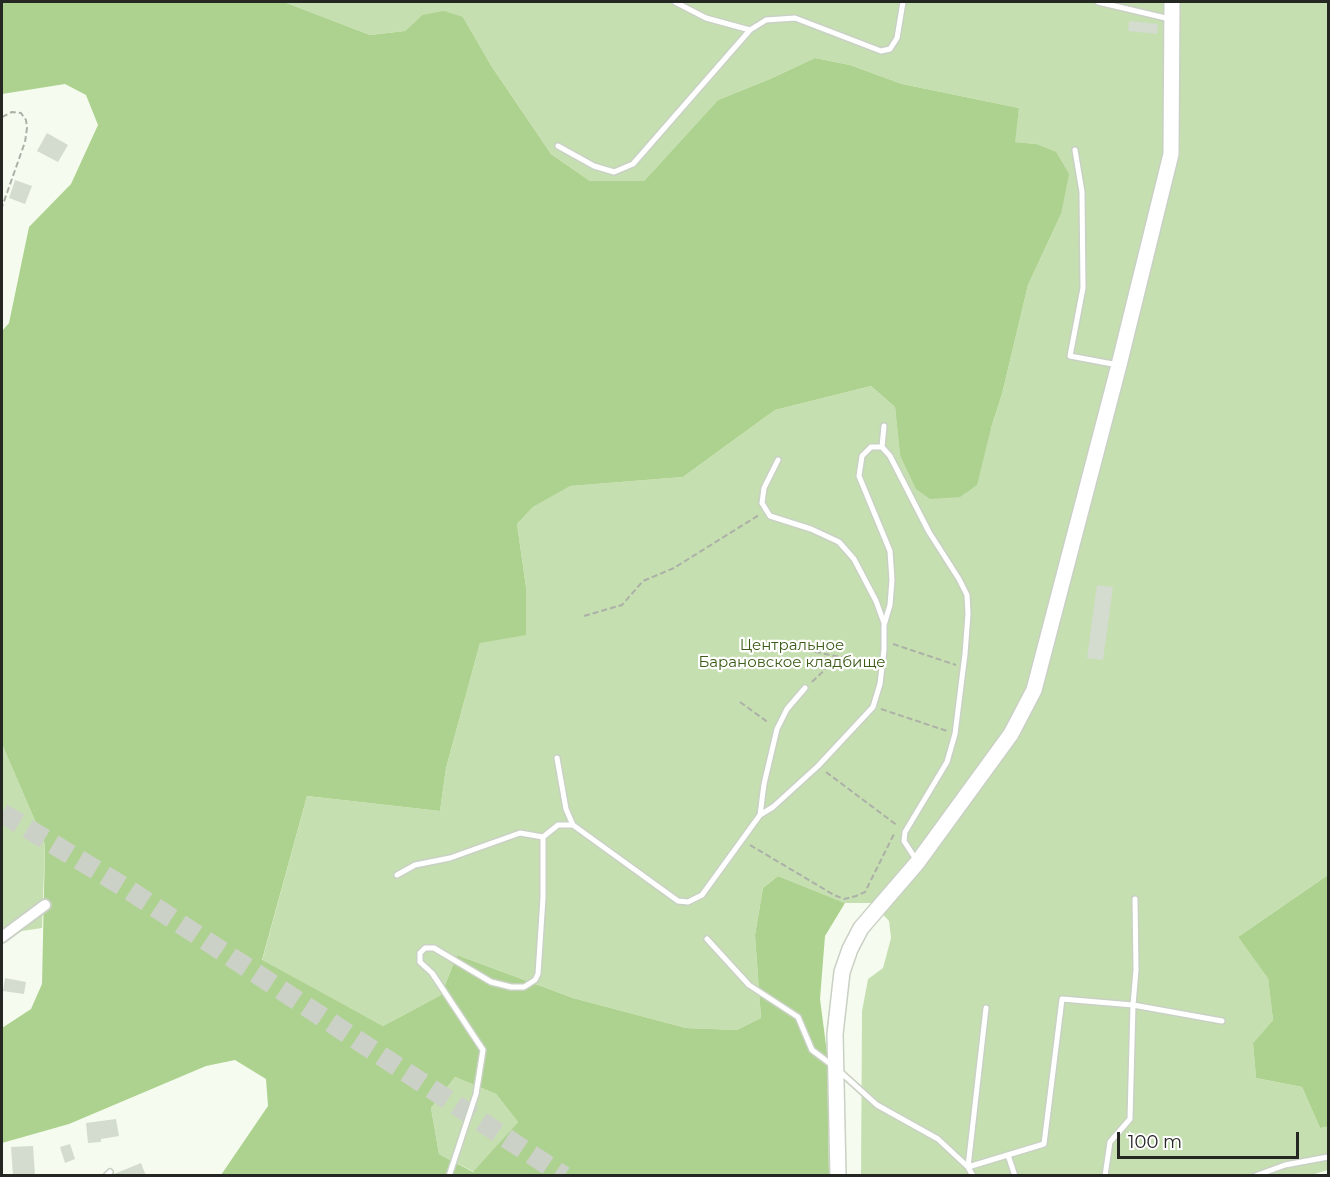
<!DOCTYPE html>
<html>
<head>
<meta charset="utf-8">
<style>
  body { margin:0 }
  #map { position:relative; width:1330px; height:1177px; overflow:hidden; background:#f5fcef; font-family:Montserrat,sans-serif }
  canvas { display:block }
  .frame { position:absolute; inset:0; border:3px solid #252723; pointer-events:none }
  .scale { position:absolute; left:1117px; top:1132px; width:182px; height:27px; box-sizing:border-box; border:3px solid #252723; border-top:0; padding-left:8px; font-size:18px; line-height:21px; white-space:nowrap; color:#252723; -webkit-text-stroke:4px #fff; paint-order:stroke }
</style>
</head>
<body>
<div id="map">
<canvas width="1330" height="1177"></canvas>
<div class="frame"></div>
<div class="scale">100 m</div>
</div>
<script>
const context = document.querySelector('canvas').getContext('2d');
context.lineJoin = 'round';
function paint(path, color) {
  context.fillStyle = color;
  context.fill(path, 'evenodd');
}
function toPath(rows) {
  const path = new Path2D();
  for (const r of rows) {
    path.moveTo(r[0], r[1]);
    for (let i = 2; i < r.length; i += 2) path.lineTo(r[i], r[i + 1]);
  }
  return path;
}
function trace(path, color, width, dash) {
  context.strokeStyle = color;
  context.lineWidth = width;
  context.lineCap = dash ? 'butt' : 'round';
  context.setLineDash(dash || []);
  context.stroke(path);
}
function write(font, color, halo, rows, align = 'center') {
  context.font = font + ' Montserrat,sans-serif';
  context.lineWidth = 4.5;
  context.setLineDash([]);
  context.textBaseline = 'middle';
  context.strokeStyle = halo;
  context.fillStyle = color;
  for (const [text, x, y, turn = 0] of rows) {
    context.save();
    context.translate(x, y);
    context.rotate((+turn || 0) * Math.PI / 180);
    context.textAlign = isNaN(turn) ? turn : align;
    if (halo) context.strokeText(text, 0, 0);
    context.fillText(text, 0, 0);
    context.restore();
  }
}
paint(toPath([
  [284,2,1328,2,1328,875,1238,937,1268,977,1273,1020,1253,1043,1256,1078,1302,1087,1320,1128,1328,1127,1328,1170,1308,1176,861,1175,862,1011,868,979,883,968,891,938,889,921,872,903,845,903,778,876,763,888,755,935,761,1018,737,1030,686,1028,573,998,457,955,441,995,383,1026,262,961,307,796,440,811,446,768,480,643,526,587,517,524,533,507,569,486,683,477,775,410,871,386,895,407,900,454,991,428,1002,394,1028,285,1061,214,1036,144,1014,142,1019,108,902,84,850,65,815,58,770,79,718,100,644,181,590,181,551,154,492,67,463,17,422,15,405,31,370,35],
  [2,744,45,844,42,928,2,934],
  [455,1077,496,1094,518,1122,474,1172,439,1154,431,1108]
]), '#c6dfb1');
paint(toPath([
  [2,2,284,2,370,35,405,31,422,15,444,11,463,17,492,67,551,154,590,181,644,181,718,100,770,79,815,58,850,65,902,84,1019,108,1015,142,1036,144,1056,152,1069,174,1061,214,1028,285,1002,394,991,428,977,485,960,497,930,499,916,489,900,455,895,407,871,386,775,410,683,477,570,486,533,507,517,524,526,587,526,635,480,643,446,768,440,811,307,796,262,960,383,1026,441,995,457,955,573,998,686,1028,737,1030,761,1018,755,935,763,888,778,876,845,903,825,936,820,999,827,1053,829,1175,221,1175,268,1106,266,1079,235,1060,206,1066,69,1124,2,1143,2,1028,31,1009,42,984,45,844,2,744,2,331,9,323,29,227,71,184,98,125,86,95,65,84,2,94],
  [455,1077,496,1094,518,1122,473,1172,439,1154,431,1108],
  [1328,875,1328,1127,1320,1128,1302,1087,1256,1078,1253,1043,1273,1020,1268,978,1238,937]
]), '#add18e');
paint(toPath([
  [1129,21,1158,24,1157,34,1128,31],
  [47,133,68,145,58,162,37,151],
  [15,180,32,186,25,204,9,198],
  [1097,585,1113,587,1103,660,1087,658],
  [5,978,26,982,24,994,3,991],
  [116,1119,119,1136,101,1139,101,1142,88,1143,86,1123],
  [70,1144,75,1159,65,1163,60,1147],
  [33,1146,35,1176,13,1176,11,1147],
  [141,1163,146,1176,113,1176,114,1174]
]), '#d4dbcf');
trace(toPath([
  [2,813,129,890,564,1176]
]), '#cbd1c6', 20, [20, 10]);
const lane = toPath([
  [675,2,706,18,750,30],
  [1098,2,1170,19],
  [558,146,594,166,614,172,633,164,750,30,766,20,795,18,881,51,890,49,897,38,903,2],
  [1075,150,1082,192,1083,288,1070,356,1118,365],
  [882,447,884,426],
  [778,460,764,488,762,503,770,516,811,529,839,542,854,559,876,601,884,623],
  [557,758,566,809,573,825],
  [760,815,764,784,777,729,787,709,805,688],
  [397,875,415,865,450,858,520,833,543,837],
  [707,939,749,985,798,1017,812,1050,836,1068,877,1105,938,1139,968,1167,973,1176],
  [986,1008,968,1167,1044,1144,1062,999,1133,1005,1222,1021],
  [1008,1155,1015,1176],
  [106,1176,110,1172],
  [449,1176,476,1094,483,1050,432,973,420,962,420,953,425,948,434,948,491,982,511,987,524,987,535,980,538,974,543,898,543,837,558,825,573,825,678,901,688,902,702,895,760,815,773,807,818,766,873,707,880,684,884,650,884,625,890,605,892,580,890,551,859,476,862,456,871,447,882,447,890,456,929,532,959,579,967,595,968,614,965,654,955,734,947,762,905,832,904,841,917,861],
  [1105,1176,1110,1142,1130,1119,1133,1005,1136,970,1135,899],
  [1255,1176,1285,1165,1328,1157]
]);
const street = toPath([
  [2,937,45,905]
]);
const secondary = toPath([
  [838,1176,835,1034,842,972,850,949,861,928,917,863,1011,734,1034,690,1119,365,1171,154,1172,2]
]);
trace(lane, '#c9d0c4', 8);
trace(street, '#c9d0c4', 14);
trace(secondary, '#c9d0c4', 18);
trace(toPath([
  [2,117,12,112,21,113,26,120,27,128,25,142,2,207],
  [584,616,622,605,643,581,674,568,759,515],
  [762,641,874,664],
  [893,644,956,665],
  [812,682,838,657],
  [740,702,769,723],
  [881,709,947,731],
  [826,772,898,826],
  [750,845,834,895,844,899,856,896,865,892,895,832]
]), '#acb1a7', 2, [6, 3]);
trace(lane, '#fff', 5);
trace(street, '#fff', 10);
trace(secondary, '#fff', 15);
write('15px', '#3b5b16', '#fff', [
  ["Центральное",792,646],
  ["Барановское кладбище",792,663]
]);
</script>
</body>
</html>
